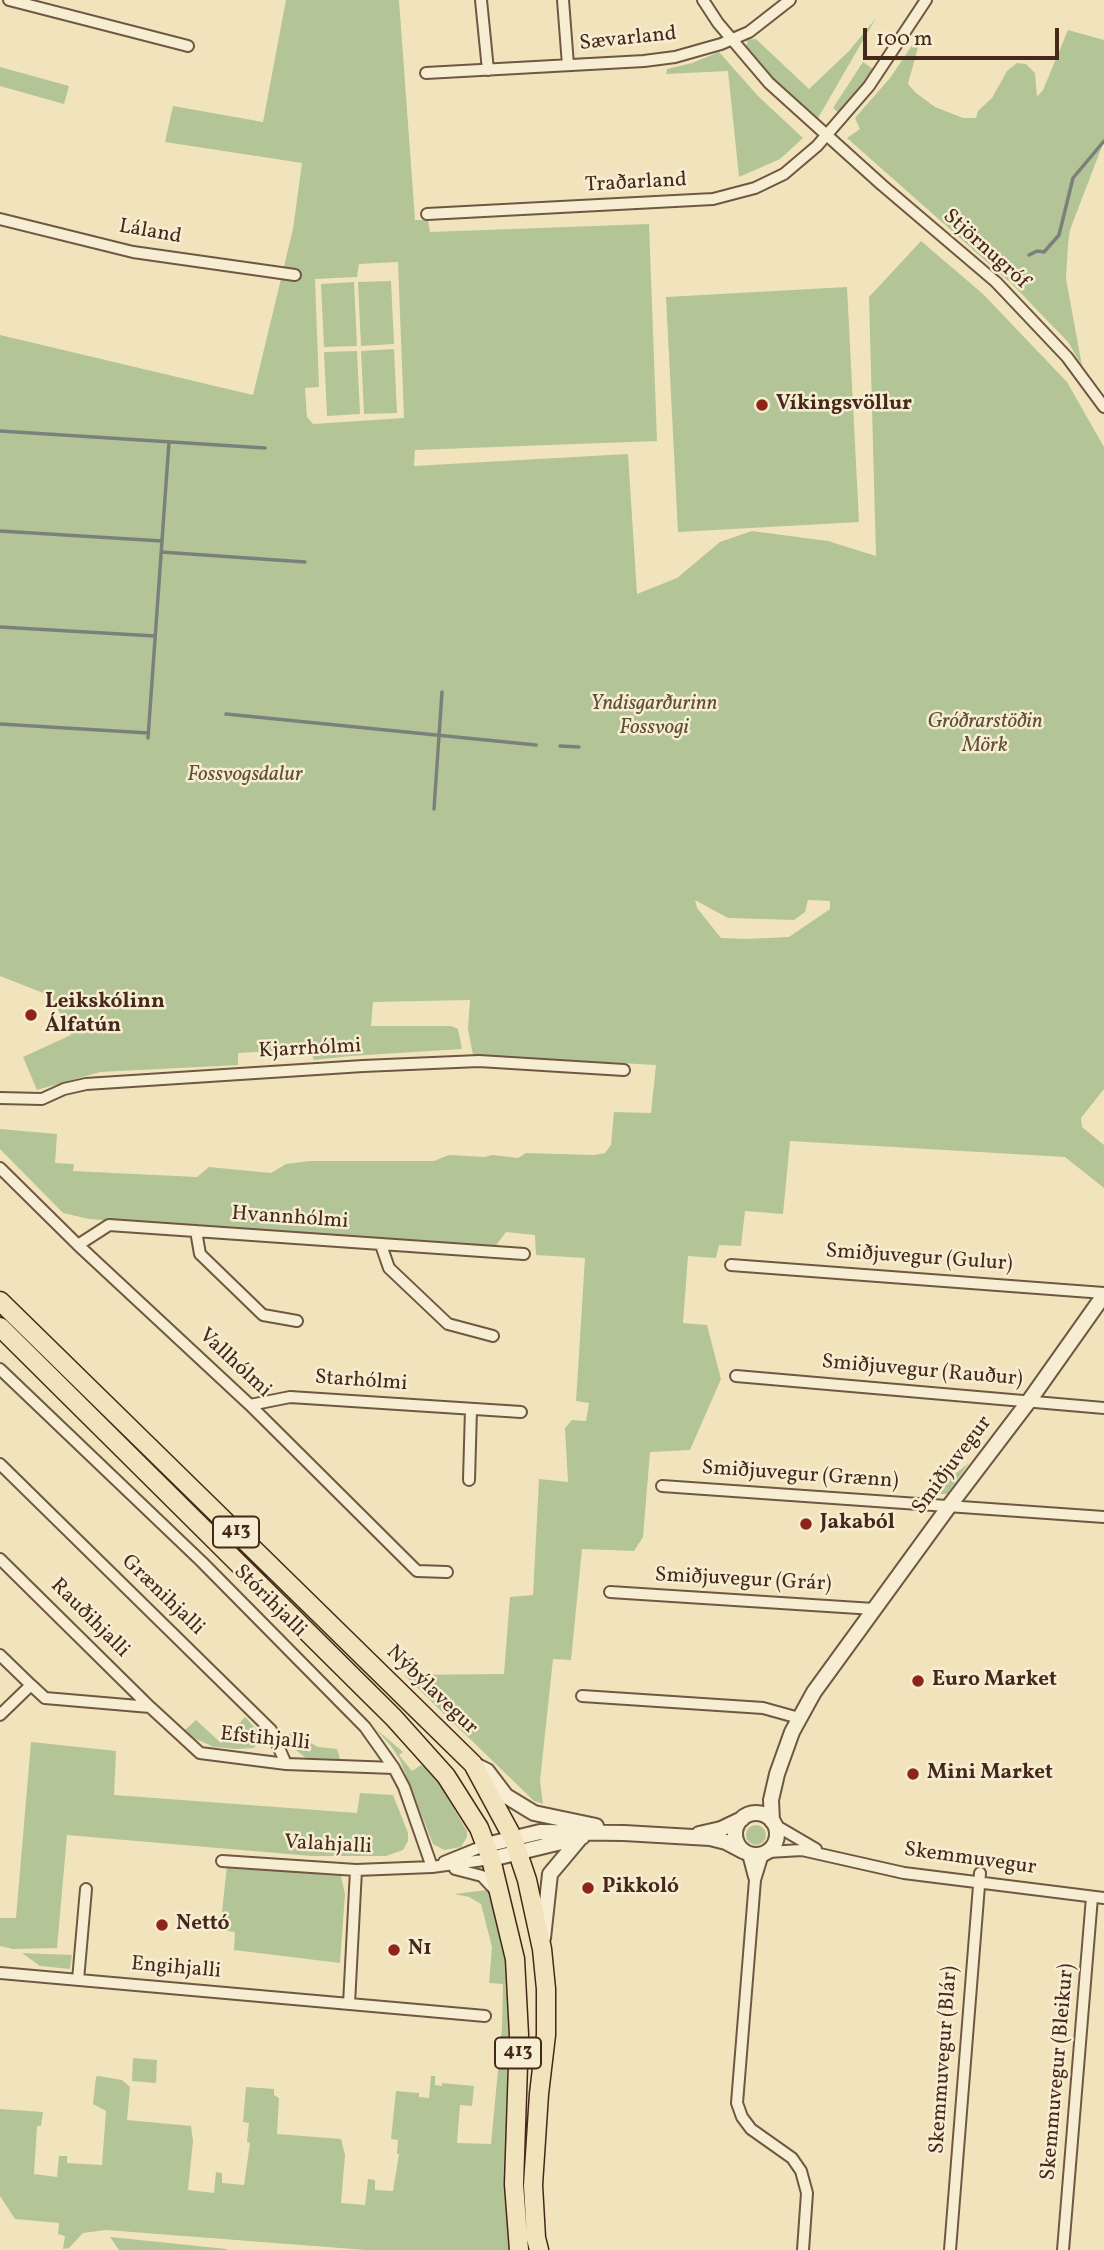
<!DOCTYPE html>
<html>
<head>
<meta charset="utf-8">
<style>
  body { margin:0 }
  #map { position:relative; width:1104px; height:2250px; overflow:hidden; background:#f1e4bc; font-family:Vollkorn,serif }
  canvas { display:block }
  .scale { position:absolute; left:863px; top:28px; width:196px; height:32px; box-sizing:border-box; border:4px solid #452819; border-top:0; padding-left:9px; font-size:21px; line-height:24px; white-space:nowrap; color:#452819; -webkit-text-stroke:5px #f6edd3; paint-order:stroke }
</style>
</head>
<body>
<div id="map">
<canvas width="1104" height="2250"></canvas>
<div class="scale">100 m</div>
</div>
<script>
const context = document.querySelector('canvas').getContext('2d');
context.lineJoin = 'round';
function paint(path, color) {
  context.fillStyle = color;
  context.fill(path, 'evenodd');
}
function toPath(rows) {
  const path = new Path2D();
  for (const r of rows) {
    if (r.length === 3) {
      path.moveTo(r[0] + r[2], r[1]);
      path.arc(r[0], r[1], r[2], 0, 2 * Math.PI);
      continue;
    }
    path.moveTo(r[0], r[1]);
    for (let i = 2; i < r.length; i += 2) path.lineTo(r[i], r[i + 1]);
  }
  return path;
}
function trace(path, color, width, dash) {
  context.strokeStyle = color;
  context.lineWidth = width;
  context.lineCap = dash ? 'butt' : 'round';
  context.setLineDash(dash || []);
  context.stroke(path);
}
function write(font, color, halo, rows, align = 'center') {
  context.font = font + ' Vollkorn,serif';
  context.lineWidth = 5;
  context.setLineDash([]);
  context.textBaseline = 'middle';
  context.strokeStyle = halo;
  context.fillStyle = color;
  for (const [text, x, y, turn = 0] of rows) {
    context.save();
    context.translate(x, y);
    context.rotate((+turn || 0) * Math.PI / 180);
    context.textAlign = isNaN(turn) ? turn : align;
    if (halo) context.strokeText(text, 0, 0);
    context.fillText(text, 0, 0);
    context.restore();
  }
}
paint(toPath([
  [286,0,399,0,415,220,428,220,430,232,649,224,657,441,415,450,414,466,628,454,637,594,677,578,720,542,752,531,828,541,876,556,869,297,921,241,983,294,1067,382,1104,447,1104,1089,1081,1118,1082,1127,1104,1145,1104,1188,1065,1157,790,1141,783,1214,745,1211,741,1246,719,1245,716,1258,688,1256,683,1323,707,1325,721,1379,690,1450,650,1452,643,1537,634,1551,582,1549,571,1660,553,1659,540,1781,543,1804,534,1801,404,1675,504,1674,510,1597,533,1595,539,1479,568,1482,565,1428,572,1420,586,1421,589,1403,576,1401,585,1258,536,1255,535,1235,506,1232,494,1248,89,1219,63,1213,0,1149,0,1129,57,1134,55,1163,74,1164,73,1171,197,1177,209,1167,271,1173,286,1164,310,1161,434,1161,449,1155,484,1157,493,1155,518,1158,526,1153,594,1155,605,1153,611,1145,614,1112,651,1113,656,1065,473,1055,468,1029,470,1000,373,1002,371,1026,451,1026,458,1029,462,1049,351,1056,314,1060,309,1049,238,1053,238,1065,100,1072,37,1090,23,1057,71,1035,51,996,0,976,0,335,253,395,293,229,302,163,165,142,173,106,263,122],
  [398,262,404,418,313,424,307,417,305,388,319,387,315,279,357,277,359,264],
  [695,900,728,918,794,920,805,912,808,900,830,901,830,909,789,937,746,939,721,938,697,908],
  [876,18,818,118,772,77,751,56,746,46,748,40,756,39,809,89,849,51],
  [1068,30,1104,40,1104,141,1070,230,1068,244,1066,279,1082,366,1068,342,1013,285,847,138,860,129,855,118,890,78,913,44,918,47,908,84,916,93,935,107,963,118,976,118,978,111,992,98,1007,71,1017,63,1026,64,1035,73,1037,97,1043,90],
  [719,52,758,96,803,138,780,159,739,177,728,71,666,74,667,69,692,63],
  [863,62,873,69,857,92,839,113,833,108],
  [0,67,69,86,64,104,0,86],
  [391,281,394,344,361,346,358,282],
  [354,282,357,346,324,347,321,284],
  [847,287,859,522,678,532,666,297],
  [394,349,397,413,364,414,361,351],
  [357,351,360,414,327,416,324,352],
  [969,1463,947,1494,934,1494,936,1489],
  [245,1717,260,1733,261,1739,254,1748,237,1749,214,1747,191,1737,185,1730,196,1720,221,1743],
  [376,1729,403,1752,399,1755,412,1771,421,1765,434,1775,467,1831,467,1837,461,1847,444,1850,433,1844,400,1760,391,1746],
  [293,1731,300,1737,318,1747,337,1749,340,1759,306,1758,292,1747,285,1737],
  [31,1742,116,1751,114,1795,357,1813,360,1793,393,1795,408,1833,408,1841,403,1850,386,1856,311,1856,67,1835,57,1948,13,1949,0,1946,0,1918,16,1918],
  [756,1835,10],
  [227,1866,341,1876,345,1894,340,1963,234,1950,235,1932,220,1930],
  [487,1890,494,1898,510,1967,511,2064,505,2149,508,2219,513,2250,366,2250,106,2230,83,2233,69,2248,63,2249,65,2236,58,2234,59,2223,15,2219,0,2196,0,2109,43,2112,41,2126,37,2126,34,2174,57,2177,59,2156,67,2156,67,2163,102,2165,106,2111,93,2104,96,2077,98,2076,122,2080,130,2087,127,2120,191,2126,193,2141,188,2190,214,2193,216,2172,222,2173,222,2183,244,2185,250,2143,247,2142,249,2123,243,2122,246,2087,274,2089,274,2095,279,2098,277,2134,341,2139,345,2155,341,2203,365,2205,368,2179,375,2180,375,2190,393,2191,399,2154,397,2154,398,2140,391,2139,396,2091,419,2093,419,2097,429,2098,431,2076,435,2076,435,2085,442,2086,442,2083,474,2086,472,2106,460,2105,457,2143,491,2144,502,2028,503,1984,489,1983,492,1947,481,1904,469,1897,454,1894],
  [22,1953,72,1955,70,1969,40,1966],
  [133,2058,157,2060,156,2083,132,2081],
  [110,2237,227,2249,227,2250,119,2250]
]), '#b3c596');
trace(toPath([
  [1029,255,1037,251,1044,252,1059,235,1073,178,1104,141],
  [0,431,265,448],
  [0,531,162,541],
  [161,552,305,562],
  [0,627,155,636],
  [226,714,536,745],
  [0,724,148,733],
  [148,738,169,442],
  [560,746,579,747],
  [434,809,442,692]
]), '#7b817a', 3.5);
const minor = toPath([
  [9,0,188,46],
  [481,0,488,70],
  [563,0,568,65],
  [703,0,718,23,769,83,882,185,996,282,1067,357,1104,407],
  [426,73,644,61,675,57,721,44,749,32,790,0],
  [427,214,713,199,755,188,784,174,817,146,869,86,926,0],
  [0,219,133,252,295,275],
  [0,1098,42,1099,64,1089,86,1084,363,1066,479,1061,624,1070],
  [0,1168,78,1245,250,1405,417,1571,447,1572],
  [196,1231,200,1254,263,1315,297,1321],
  [78,1245,109,1225,524,1254],
  [381,1245,389,1268,448,1324,493,1336],
  [731,1265,1104,1293],
  [0,1369,202,1562,365,1727,394,1768,404,1787,432,1867],
  [736,1376,1104,1408],
  [250,1405,290,1397,521,1412],
  [0,1464,271,1730,286,1764],
  [469,1480,471,1409],
  [662,1486,1104,1517],
  [0,1559,150,1707],
  [610,1592,874,1609],
  [0,1655,31,1685],
  [582,1696,763,1708,799,1718],
  [0,1715,31,1685,45,1698,150,1707,200,1753,286,1764,394,1768],
  [775,1825,816,1849],
  [768,1852,802,1850,904,1873,1104,1898],
  [748,1854,754,1877],
  [763,1854,755,1880,737,2103,742,2117,751,2129,792,2158,801,2171,807,2193,803,2250],
  [222,1861,356,1870,432,1867,491,1859],
  [444,1862,486,1845],
  [455,1869,482,1876,495,1890],
  [0,1973,485,2016],
  [78,1980,86,1889],
  [349,2004,356,1870],
  [950,2250,980,1873],
  [1063,2250,1092,1897]
]);
const tertiary = toPath([
  [473,1764,487,1771,506,1796,534,1813,596,1826],
  [756,1834,21],
  [772,1821,771,1800,777,1774,792,1732,814,1692,950,1505,1029,1401,1104,1295],
  [699,1834,721,1829,742,1819],
  [486,1845,540,1832,624,1833,710,1838,726,1842,743,1851],
  [491,1859,582,1837],
  [543,1938,550,1874,581,1837]
]);
const primary = toPath([
  [0,1301,473,1764,513,1838,527,1880,542,1949,546,1989,546,2035,539,2094,533,2185,536,2238,539,2250],
  [0,1327,394,1718,446,1776,479,1828,491,1859,515,1959,519,2035,514,2184,519,2250]
]);
trace(minor, '#705742', 14);
trace(tertiary, '#705742', 18);
trace(primary, '#452819', 21);
trace(minor, '#f6edd3', 10);
trace(tertiary, '#f6edd3', 14);
trace(primary, '#f1e4bc', 18);
for (const [x, y, r, color] of [
  [762,405,7,"#8f2418"],
  [31,1015,7,"#8f2418"],
  [806,1524,7,"#8f2418"],
  [918,1681,7,"#8f2418"],
  [913,1774,7,"#8f2418"],
  [588,1888,7,"#8f2418"],
  [162,1925,7,"#8f2418"],
  [394,1950,7,"#8f2418"]
]) {
  const dot = new Path2D();
  dot.arc(x, y, r, 0, 2 * Math.PI);
  context.fillStyle = color;
  context.fill(dot);
  trace(dot, '#f6edd3', 2.5);
}
for (const [x, y, w] of [
  [236,1532,46],
  [518,2053,46]
]) {
  const box = new Path2D();
  box.roundRect(x - w / 2, y - 15.5, w, 31, 5);
  context.fillStyle = '#f6edd3';
  context.fill(box);
  trace(box, '#452819', 2);
}
write('bold 19px', '#452819', null, [
  ["413",236,1532],
  ["413",518,2053]
]);
write('21px', '#452819', '#f6edd3', [
  ["Sævarland",628,40,-6],
  ["Traðarland",636,184,-3],
  ["Láland",150,233,10],
  ["Stjörnugróf",985,250,42],
  ["Kjarrhólmi",310,1050,-3],
  ["Hvannhólmi",290,1219,4],
  ["Smiðjuvegur (Gulur)",919,1259,4],
  ["Vallhólmi",234,1364,43],
  ["Smiðjuvegur (Rauður)",922,1372,5],
  ["Starhólmi",361,1382,4],
  ["Smiðjuvegur",953,1466,-53],
  ["Smiðjuvegur (Grænn)",800,1476,4],
  ["Smiðjuvegur (Grár)",743,1581,3],
  ["Grænihjalli",162,1596,44],
  ["Stórihjalli",269,1602,45],
  ["Rauðihjalli",89,1619,45],
  ["Nýbýlavegur",431,1691,44],
  ["Efstihjalli",265,1740,6],
  ["Valahjalli",328,1846,3],
  ["Skemmuvegur",970,1860,8],
  ["Engihjalli",176,1969,5],
  ["Skemmuvegur (Blár)",945,2060,-86],
  ["Skemmuvegur (Bleikur)",1059,2072,-85]
]);
write('bold 21px', '#452819', '#f6edd3', [
  ["Víkingsvöllur",776,405],
  ["Leikskólinn",45,1003],
  ["Álfatún",45,1027],
  ["Jakaból",820,1524],
  ["Euro Market",932,1681],
  ["Mini Market",927,1774],
  ["Pikkoló",602,1888],
  ["Nettó",176,1925],
  ["N1",408,1950]
], 'left');
write('italic 21px', '#604f38', '#f6edd3', [
  ["Yndisgarðurinn",654,705],
  ["Fossvogi",654,729],
  ["Gróðrarstöðin",985,723],
  ["Mörk",985,747],
  ["Fossvogsdalur",245,776]
]);
</script>
</body>
</html>
